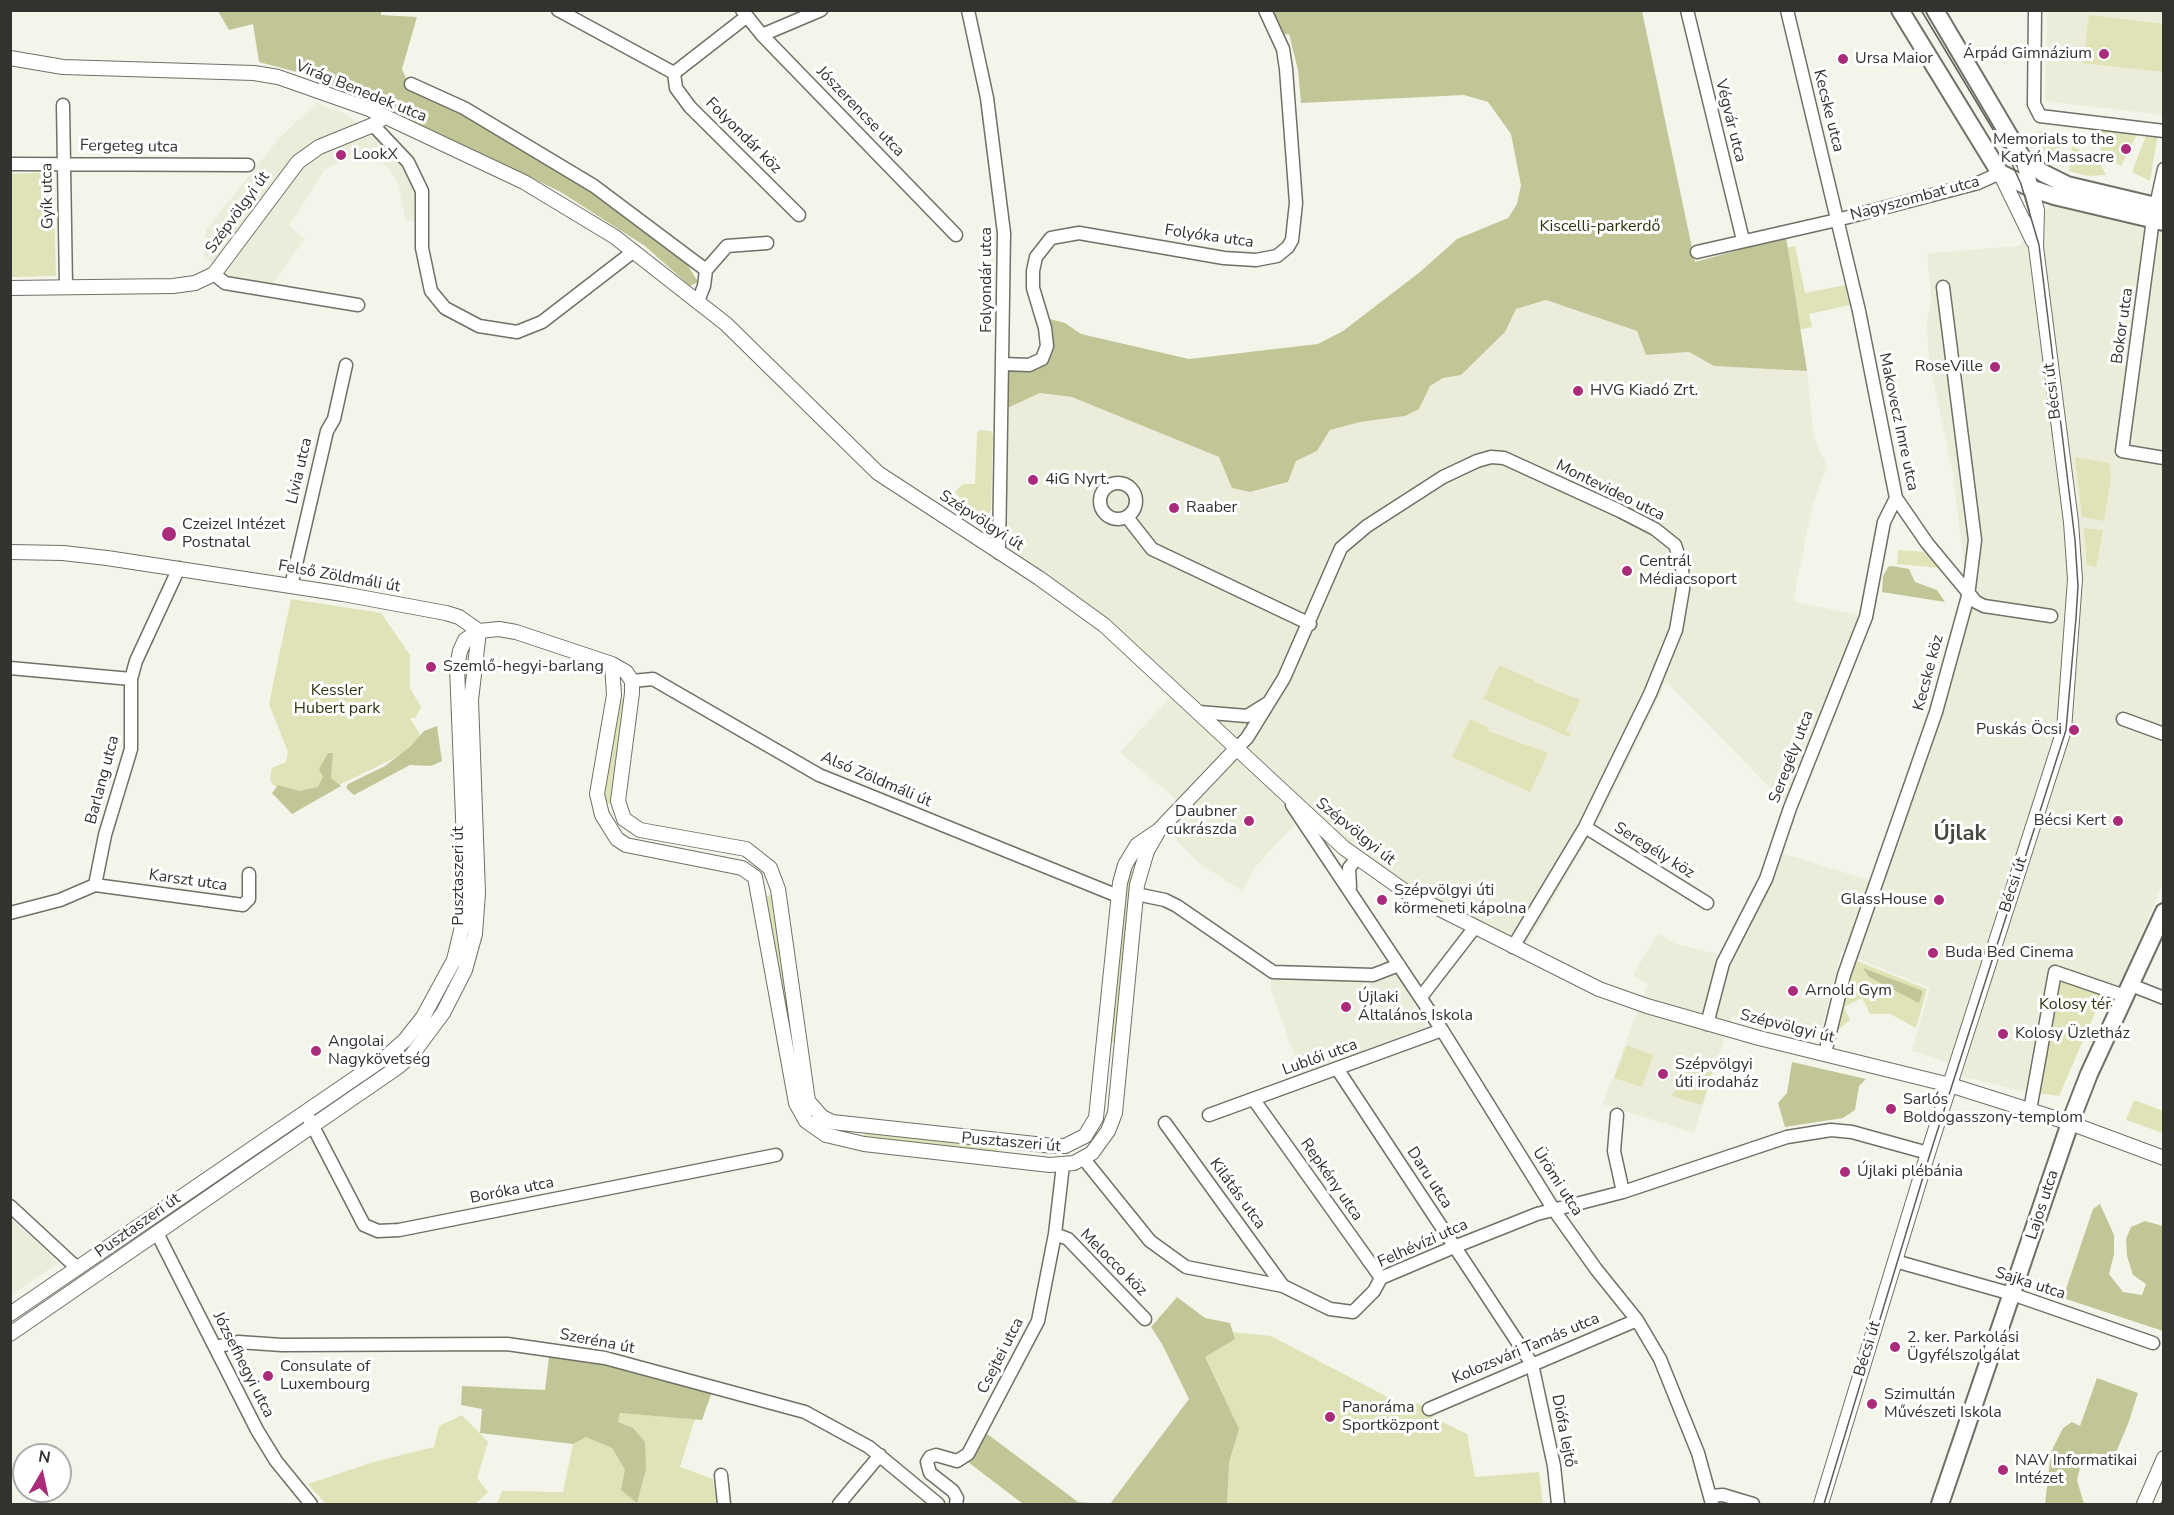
<!DOCTYPE html>
<html>
<head>
<meta charset="utf-8">
<style>
  body { margin:0 }
  #map { position:relative; width:2174px; height:1515px; overflow:hidden; background:#f4f5ea; font-family:"Nunito Sans",sans-serif }
  canvas { display:block }
  .frame { position:absolute; inset:0; border:12px solid #32322e; pointer-events:none }
  .north { position:absolute; left:12px; top:1443px; width:60px; height:60px; box-sizing:border-box; background:#fff; border:2px solid #adadab; border-radius:50%; rotate:9deg; font-size:16px; font-weight:700; line-height:24px; text-align:center; color:#32322e }
  .north::after { content:''; display:block; margin:auto; width:21px; height:27px; background:#aa2b7a; clip-path:polygon(50% 0,100% 100%,50% 72%,0 100%) }
</style>
</head>
<body>
<div id="map">
<canvas width="2174" height="1515"></canvas>
<div class="frame"></div>
<div class="north">N</div>
</div>
<script>
const context = document.querySelector('canvas').getContext('2d');
context.lineJoin = 'round';
function paint(path, color) {
  context.fillStyle = color;
  context.fill(path, 'evenodd');
}
function toPath(rows) {
  const path = new Path2D();
  for (const r of rows) {
    if (r.length === 3) {
      path.moveTo(r[0] + r[2], r[1]);
      path.arc(r[0], r[1], r[2], 0, 2 * Math.PI);
      continue;
    }
    path.moveTo(r[0], r[1]);
    for (let i = 2; i < r.length; i += 2) path.lineTo(r[i], r[i + 1]);
  }
  return path;
}
function trace(path, color, width, dash) {
  context.strokeStyle = color;
  context.lineWidth = width;
  context.lineCap = dash ? 'butt' : 'round';
  context.setLineDash(dash || []);
  context.stroke(path);
}
function write(font, color, halo, rows, align = 'center') {
  context.font = font + ' "Nunito Sans",sans-serif';
  context.lineWidth = 6;
  context.setLineDash([]);
  context.textBaseline = 'middle';
  context.strokeStyle = halo;
  context.fillStyle = color;
  for (const [text, x, y, turn = 0] of rows) {
    context.save();
    context.translate(x, y);
    context.rotate((+turn || 0) * Math.PI / 180);
    context.textAlign = isNaN(turn) ? turn : align;
    if (halo) context.strokeText(text, 0, 0);
    context.fillText(text, 0, 0);
    context.restore();
  }
}
paint(toPath([
  [2047,11,2163,11,2162,115,2045,101],
  [317,103,348,115,404,164,419,190,420,222,406,221,398,183,387,166,373,158,347,159,324,170,289,226,305,239,272,284,229,278,204,256,206,230,280,137],
  [2053,201,2163,229,2163,883,2119,987,2049,964,2025,1092,1962,1076,1964,1068,1912,1051,1930,988,1841,952,1819,1039,1732,1016,1694,1133,1603,1104,1648,984,1633,975,1658,933,1677,944,1726,956,1775,851,1882,884,1968,596,1953,474,1929,360,1927,323,1931,299,1927,253,2019,246],
  [1546,300,1637,331,1646,355,1689,352,1714,366,1807,371,1814,439,1827,466,1812,507,1793,601,1866,617,1790,808,1666,682,1601,816,1527,944,1415,890,1369,862,1310,808,1257,865,1242,891,1197,862,1165,828,1185,807,1120,752,1181,686,1109,622,1044,576,1007,545,1002,470,1003,410,1040,393,1072,397,1219,457,1250,492,1272,488,1288,482,1296,461,1317,451,1330,430,1360,422,1405,416,1418,409,1430,386,1443,378,1461,374,1504,333,1516,309],
  [1272,974,1400,976,1426,1027,1301,1074,1270,987],
  [11,1219,58,1263,11,1295,10,1295]
]), '#ebedda');
paint(toPath([
  [2089,15,2163,24,2163,72,2083,63],
  [2090,127,2138,132,2121,166,2105,158],
  [2043,130,2063,141,2056,164,2033,140,2035,134],
  [2147,133,2158,134,2150,181,2132,172],
  [2072,146,2099,160,2106,175,2087,176,2069,171],
  [53,172,56,276,11,277,11,174],
  [1795,246,1805,293,1845,285,1850,305,1809,314,1812,327,1751,340,1733,259],
  [980,430,991,431,993,435,991,509,985,523,982,525,955,492,963,484,975,484,977,433],
  [2075,457,2109,463,2111,477,2104,521,2082,517],
  [2084,528,2103,530,2096,567,2087,565],
  [1898,550,1927,552,1940,568,1897,564],
  [291,599,381,613,410,655,410,688,421,707,415,718,410,718,425,743,333,788,296,796,273,785,270,779,272,768,286,762,288,752,269,704],
  [1499,665,1534,680,1534,682,1580,700,1566,731,1571,733,1569,737,1483,699],
  [619,698,627,700,627,704,611,803,603,803],
  [1470,719,1489,728,1488,731,1548,753,1530,792,1452,757],
  [1140,852,1132,871,1115,1042,1107,1041,1126,871],
  [775,894,804,1085,794,1086,766,896],
  [1857,961,1927,989,1916,1028,1890,1014,1870,1014,1862,998,1844,1007,1850,1020,1833,1034,1848,971],
  [2063,978,2104,992,2059,1096,2036,1093,2056,981],
  [1627,1045,1653,1055,1642,1087,1614,1078],
  [1689,1064,1713,1069,1702,1105,1672,1096,1678,1086,1682,1086],
  [2134,1100,2163,1111,2163,1133,2126,1120],
  [865,1130,998,1145,997,1153,864,1138],
  [1232,1332,1271,1336,1403,1405,1417,1403,1429,1409,1436,1419,1467,1434,1475,1477,1539,1472,1543,1504,1211,1504,1199,1355],
  [620,1413,695,1419,680,1467,713,1479,717,1504,497,1504,502,1491,563,1492,573,1444,586,1436,612,1448,625,1470,633,1428,618,1422],
  [462,1415,488,1442,477,1478,488,1492,475,1504,326,1504,308,1484,370,1463,434,1447,439,1426]
]), '#dfe3b7');
paint(toPath([
  [381,10,381,15,417,17,402,69,409,86,490,128,591,191,684,259,698,282,690,286,645,246,559,191,365,98,304,74,259,62,253,24,229,30,218,11],
  [1272,10,1642,11,1695,262,1786,237,1807,371,1714,366,1689,352,1646,355,1637,331,1546,300,1516,309,1505,332,1461,375,1443,378,1430,386,1419,409,1405,416,1360,422,1330,430,1317,451,1296,461,1288,482,1250,492,1232,488,1219,457,1072,397,1040,393,1003,410,1003,364,1042,359,1042,317,1065,323,1081,334,1189,359,1318,344,1343,331,1420,272,1457,239,1508,218,1517,204,1521,185,1511,134,1488,102,1464,95,1301,103,1298,70,1289,34,1283,35],
  [1892,566,1909,569,1915,582,1937,590,1945,602,1882,592,1883,576,1888,567],
  [437,726,442,761,431,766,410,765,354,795,346,788,348,784,385,766,411,746,424,731],
  [328,753,333,753,331,778,341,786,292,814,272,793,278,785,299,791,318,787,323,777,319,769],
  [1863,968,1923,991,1919,1003,1869,977],
  [1792,1062,1866,1079,1859,1086,1855,1110,1843,1118,1785,1127,1778,1103,1787,1093],
  [2100,1204,2114,1235,2114,1254,2109,1274,2123,1292,2142,1295,2146,1284,2133,1275,2127,1256,2126,1239,2131,1227,2145,1221,2163,1226,2163,1331,2063,1298,2093,1209],
  [1177,1297,1205,1318,1230,1323,1235,1339,1205,1357,1239,1429,1229,1462,1227,1504,1110,1504,1189,1399,1162,1344,1151,1327],
  [550,1349,714,1386,702,1420,620,1413,618,1422,633,1428,645,1442,646,1469,637,1503,621,1490,625,1470,612,1448,586,1437,573,1444,480,1433,482,1409,461,1405,462,1386,545,1390],
  [2097,1378,2138,1393,2128,1424,2114,1457,2093,1453,2081,1464,2077,1480,2084,1504,2045,1504,2051,1452,2063,1428,2072,1422,2080,1426],
  [986,1433,1078,1502,1102,1504,1023,1504,968,1462]
]), '#c2c697');
const minor = toPath([
  [558,10,674,73,746,17],
  [742,10,762,35,956,235],
  [968,10,987,98,1004,233,999,553],
  [1687,10,1743,240],
  [1787,10,1859,311,1896,498,1927,543,1976,602,1984,606,2051,616],
  [2035,10,2034,104,2040,116,2164,131],
  [762,35,821,10],
  [674,73,676,88,690,107,799,215],
  [411,84,464,108,594,186,706,270],
  [63,105,66,287],
  [373,125,408,162,422,191,422,248,431,291,445,308,479,326,517,332,542,322,634,251],
  [10,164,248,165],
  [2164,169,2153,219,2122,451,2164,458],
  [1697,252,1837,220,1978,183,2000,173],
  [214,274,225,283,358,305],
  [698,301,704,286,706,270,727,246,767,243],
  [1003,364,1029,365,1042,359,1047,346,1045,328,1033,288,1033,271,1036,257,1051,238,1079,233,1224,258,1256,260,1277,256,1288,247,1292,240,1296,203,1286,69,1283,49,1265,10],
  [1118,501,18],
  [1127,517,1152,549,1310,624],
  [291,586,327,431,334,419,346,365],
  [10,668,131,679],
  [632,681,653,679,819,775,1118,896],
  [1199,712,1247,716,1266,704],
  [2123,719,2164,734],
  [1238,747,1247,738,1284,678,1341,548,1367,526,1443,477,1477,461,1491,457,1504,458,1620,511,1655,529,1675,545,1682,566,1683,589,1676,630,1650,694,1585,827,1513,947],
  [1292,805,1442,1030,1554,1210,1596,1269,1637,1320,1660,1359,1698,1453,1712,1504],
  [1585,827,1707,903],
  [95,885,243,905,249,899,249,874],
  [1350,887,1349,868,1357,858],
  [1136,894,1165,900,1177,906,1273,972,1373,975,1399,965],
  [10,913,60,900,95,885,105,835,131,749,131,679,136,661,179,568],
  [2131,985,2164,998],
  [1421,997,1475,927],
  [1707,1024,1723,963,1766,879,1790,808,1866,617,1884,522,1896,498],
  [1825,1053,1844,975,1936,712,1968,596,1975,540,1943,287],
  [1338,1070,1532,1364,1554,1466,1558,1504],
  [1254,1100,1381,1278],
  [2030,1110,2055,972,2125,996],
  [306,1113,364,1225,378,1231,399,1230,776,1155],
  [1209,1115,1442,1030],
  [1617,1115,1614,1151,1623,1192],
  [1165,1123,1283,1286],
  [1083,1158,1150,1241,1186,1267,1283,1286,1330,1309,1353,1312,1374,1291,1381,1278,1454,1247,1537,1214,1623,1192,1787,1137,1831,1130,1852,1132,1928,1153],
  [10,1206,76,1267],
  [157,1233,257,1430,276,1461,311,1504],
  [1055,1234,1068,1239,1145,1319],
  [1895,1261,2012,1294,2153,1343],
  [215,1347,238,1342,282,1345,507,1344,605,1358,805,1412,869,1447,938,1504],
  [1429,1409,1637,1320],
  [721,1475,724,1504],
  [1710,1496,1723,1495,1753,1504],
  [839,1504,880,1455],
  [956,1504,957,1498,953,1491,930,1473,927,1462,930,1457,936,1455,957,1461,968,1454,1038,1321,1055,1234,1063,1165]
]);
const tertiary = toPath([
  [10,58,63,67,254,73,278,77,369,109,524,182,615,237,726,324,878,473,1039,578,1104,625,1344,848,1406,892,1599,989,1647,1006,1759,1038,1950,1085,2070,1123,2164,1158],
  [2000,173,2033,241],
  [10,288,173,286,195,283,214,274,298,162,319,147,373,125,384,117],
  [10,552,63,553,107,558,343,594,446,613,459,617,479,631],
  [612,664,614,695,597,794,602,815,617,839,626,845,742,868,755,877,796,1103,806,1121,826,1135,864,1144,1050,1165,1074,1163,1092,1153,1108,1131,1115,1113,1137,885,1147,851,1159,830,1238,747],
  [10,1314,386,1057,405,1040,423,1017,454,960,461,931,466,893,457,667,460,651,465,640,479,631,499,629,516,632,612,664,626,672,632,681,632,693,618,801,624,819,640,830,746,849,770,868,778,889,808,1101,822,1117,832,1122,1054,1146,1065,1146,1085,1136,1096,1118,1120,883,1125,865,1137,845,1159,830],
  [10,1334,398,1067,411,1056,443,1013,465,970,475,934,478,893,471,700,479,631],
  [1821,1504,1928,1153,2064,730,2075,579,2071,522,2036,247,2037,210,2023,159],
  [2144,1504,2164,1458]
]);
const secondary = toPath([
  [1900,10,2000,173,2033,189,2054,196,2164,222],
  [1935,10,2023,159,2043,173,2067,185,2164,208],
  [1940,1504,2070,1123,2089,1074,2164,912]
]);
trace(minor, '#6f7066', 15);
trace(tertiary, '#6f7066', 16);
trace(secondary, '#6f7066', 20);
trace(minor, '#fff', 12);
trace(tertiary, '#fff', 14);
trace(secondary, '#fff', 16);
trace(toPath([
  [1824,1504,1930,1154,2066,730,2076,618,2078,586,2075,540,2039,245,2021,184,2006,151,1921,10],
  [2161,1504,2164,1499]
]), '#5e5f59', 1.5);
for (const [x, y, r, color] of [
  [2104,54,6,"#aa2b7a"],
  [1843,59,6,"#aa2b7a"],
  [2126,149,6,"#aa2b7a"],
  [341,155,6,"#aa2b7a"],
  [1995,367,6,"#aa2b7a"],
  [1578,391,6,"#aa2b7a"],
  [1033,480,6,"#aa2b7a"],
  [1174,508,6,"#aa2b7a"],
  [169,534,8,"#aa2b7a"],
  [1627,571,6,"#aa2b7a"],
  [431,667,6,"#aa2b7a"],
  [2074,730,6,"#aa2b7a"],
  [1249,821,6,"#aa2b7a"],
  [2118,821,6,"#aa2b7a"],
  [1382,900,6,"#aa2b7a"],
  [1939,900,6,"#aa2b7a"],
  [1933,953,6,"#aa2b7a"],
  [1793,991,6,"#aa2b7a"],
  [1346,1007,6,"#aa2b7a"],
  [2003,1034,6,"#aa2b7a"],
  [316,1051,6,"#aa2b7a"],
  [1663,1074,6,"#aa2b7a"],
  [1891,1109,6,"#aa2b7a"],
  [1845,1172,6,"#aa2b7a"],
  [1895,1347,6,"#aa2b7a"],
  [268,1376,6,"#aa2b7a"],
  [1872,1404,6,"#aa2b7a"],
  [1330,1417,6,"#aa2b7a"],
  [2003,1470,6,"#aa2b7a"]
]) {
  const dot = new Path2D();
  dot.arc(x, y, r, 0, 2 * Math.PI);
  context.fillStyle = color;
  context.fill(dot);
  trace(dot, '#fff', 2);
}
write('16px', '#32322e', '#fff', [
  ["Árpád Gimnázium",2092,54,"right"],
  ["Ursa Maior",1855,59],
  ["Memorials to the",2114,140,"right"],
  ["Katyń Massacre",2114,158,"right"],
  ["LookX",353,155],
  ["RoseVille",1983,367,"right"],
  ["HVG Kiadó Zrt.",1590,391],
  ["4iG Nyrt.",1045,480],
  ["Raaber",1186,508],
  ["Czeizel Intézet",182,525],
  ["Postnatal",182,543],
  ["Centrál",1639,562],
  ["Médiacsoport",1639,580],
  ["Szemlő-hegyi-barlang",443,667],
  ["Puskás Öcsi",2062,730,"right"],
  ["Daubner",1237,812,"right"],
  ["cukrászda",1237,830,"right"],
  ["Bécsi Kert",2106,821,"right"],
  ["Szépvölgyi úti",1394,891],
  ["körmeneti kápolna",1394,909],
  ["GlassHouse",1927,900,"right"],
  ["Buda Bed Cinema",1945,953],
  ["Arnold Gym",1805,991],
  ["Újlaki",1358,998],
  ["Általános Iskola",1358,1016],
  ["Kolosy Üzletház",2015,1034],
  ["Angolai",328,1042],
  ["Nagykövetség",328,1060],
  ["Szépvölgyi",1675,1065],
  ["úti irodaház",1675,1083],
  ["Sarlós",1903,1100],
  ["Boldogasszony-templom",1903,1118],
  ["Újlaki plébánia",1857,1172],
  ["2. ker. Parkolási",1907,1338],
  ["Ügyfélszolgálat",1907,1356],
  ["Consulate of",280,1367],
  ["Luxembourg",280,1385],
  ["Szimultán",1884,1395],
  ["Művészeti Iskola",1884,1413],
  ["Panoráma",1342,1408],
  ["Sportközpont",1342,1426],
  ["NAV Informatikai",2015,1461],
  ["Intézet",2015,1479]
], 'left');
write('16px', '#32322e', '#fff', [
  ["Virág Benedek utca",361,92,22],
  ["Kecske utca",1828,111,76],
  ["Jószerencse utca",860,112,46],
  ["Végvár utca",1730,121,76],
  ["Folyondár köz",743,136,45],
  ["Fergeteg utca",129,147,1],
  ["Gyík utca",48,196,-91],
  ["Nagyszombat utca",1915,199,-15],
  ["Szépvölgyi út",238,213,-54],
  ["Folyóka utca",1209,237,8],
  ["Folyondár utca",987,280,-90],
  ["Bokor utca",2123,326,-82],
  ["Bécsi út",2053,391,-97],
  ["Makovecz Imre utca",1898,422,78],
  ["Lívia utca",300,471,-77],
  ["Montevideo utca",1610,491,26],
  ["Szépvölgyi út",981,521,33],
  ["Felső Zöldmáli út",339,577,10],
  ["Kecske köz",1929,673,-75],
  ["Seregély utca",1792,757,-69],
  ["Barlang utca",103,780,-75],
  ["Alsó Zöldmáli út",876,780,23],
  ["Szépvölgyi út",1355,832,39],
  ["Seregély köz",1654,851,32],
  ["Pusztaszeri út",459,876,-90],
  ["Karszt utca",188,881,8],
  ["Bécsi út",2014,885,-72],
  ["Szépvölgyi út",1787,1027,14],
  ["Lublói utca",1320,1058,-20],
  ["Pusztaszeri út",1011,1143,5],
  ["Daru utca",1429,1178,57],
  ["Repkény utca",1331,1180,55],
  ["Ürömi utca",1557,1182,57],
  ["Boróka utca",512,1191,-11],
  ["Kilátás utca",1237,1194,54],
  ["Lajos utca",2043,1205,-72],
  ["Pusztaszeri út",138,1226,-35],
  ["Felhévízi utca",1423,1244,-24],
  ["Melocco köz",1113,1263,45],
  ["Sajka utca",2030,1284,18],
  ["Szeréna út",597,1342,11],
  ["Kolozsvári Tamás utca",1526,1349,-23],
  ["Bécsi út",1868,1349,-73],
  ["Csejtei utca",1001,1356,-63],
  ["Józsefhegyi utca",243,1365,63],
  ["Diófa lejtő",1563,1431,79]
]);
write('16px', '#32340f', '#fff', [
  ["Kiscelli-parkerdő",1600,227],
  ["Kessler",337,691],
  ["Hubert park",337,709],
  ["Kolosy tér",2075,1005]
]);
write('bold 22px', '#47483f', '#fff', [
  ["Újlak",1960,835]
]);
</script>
</body>
</html>
